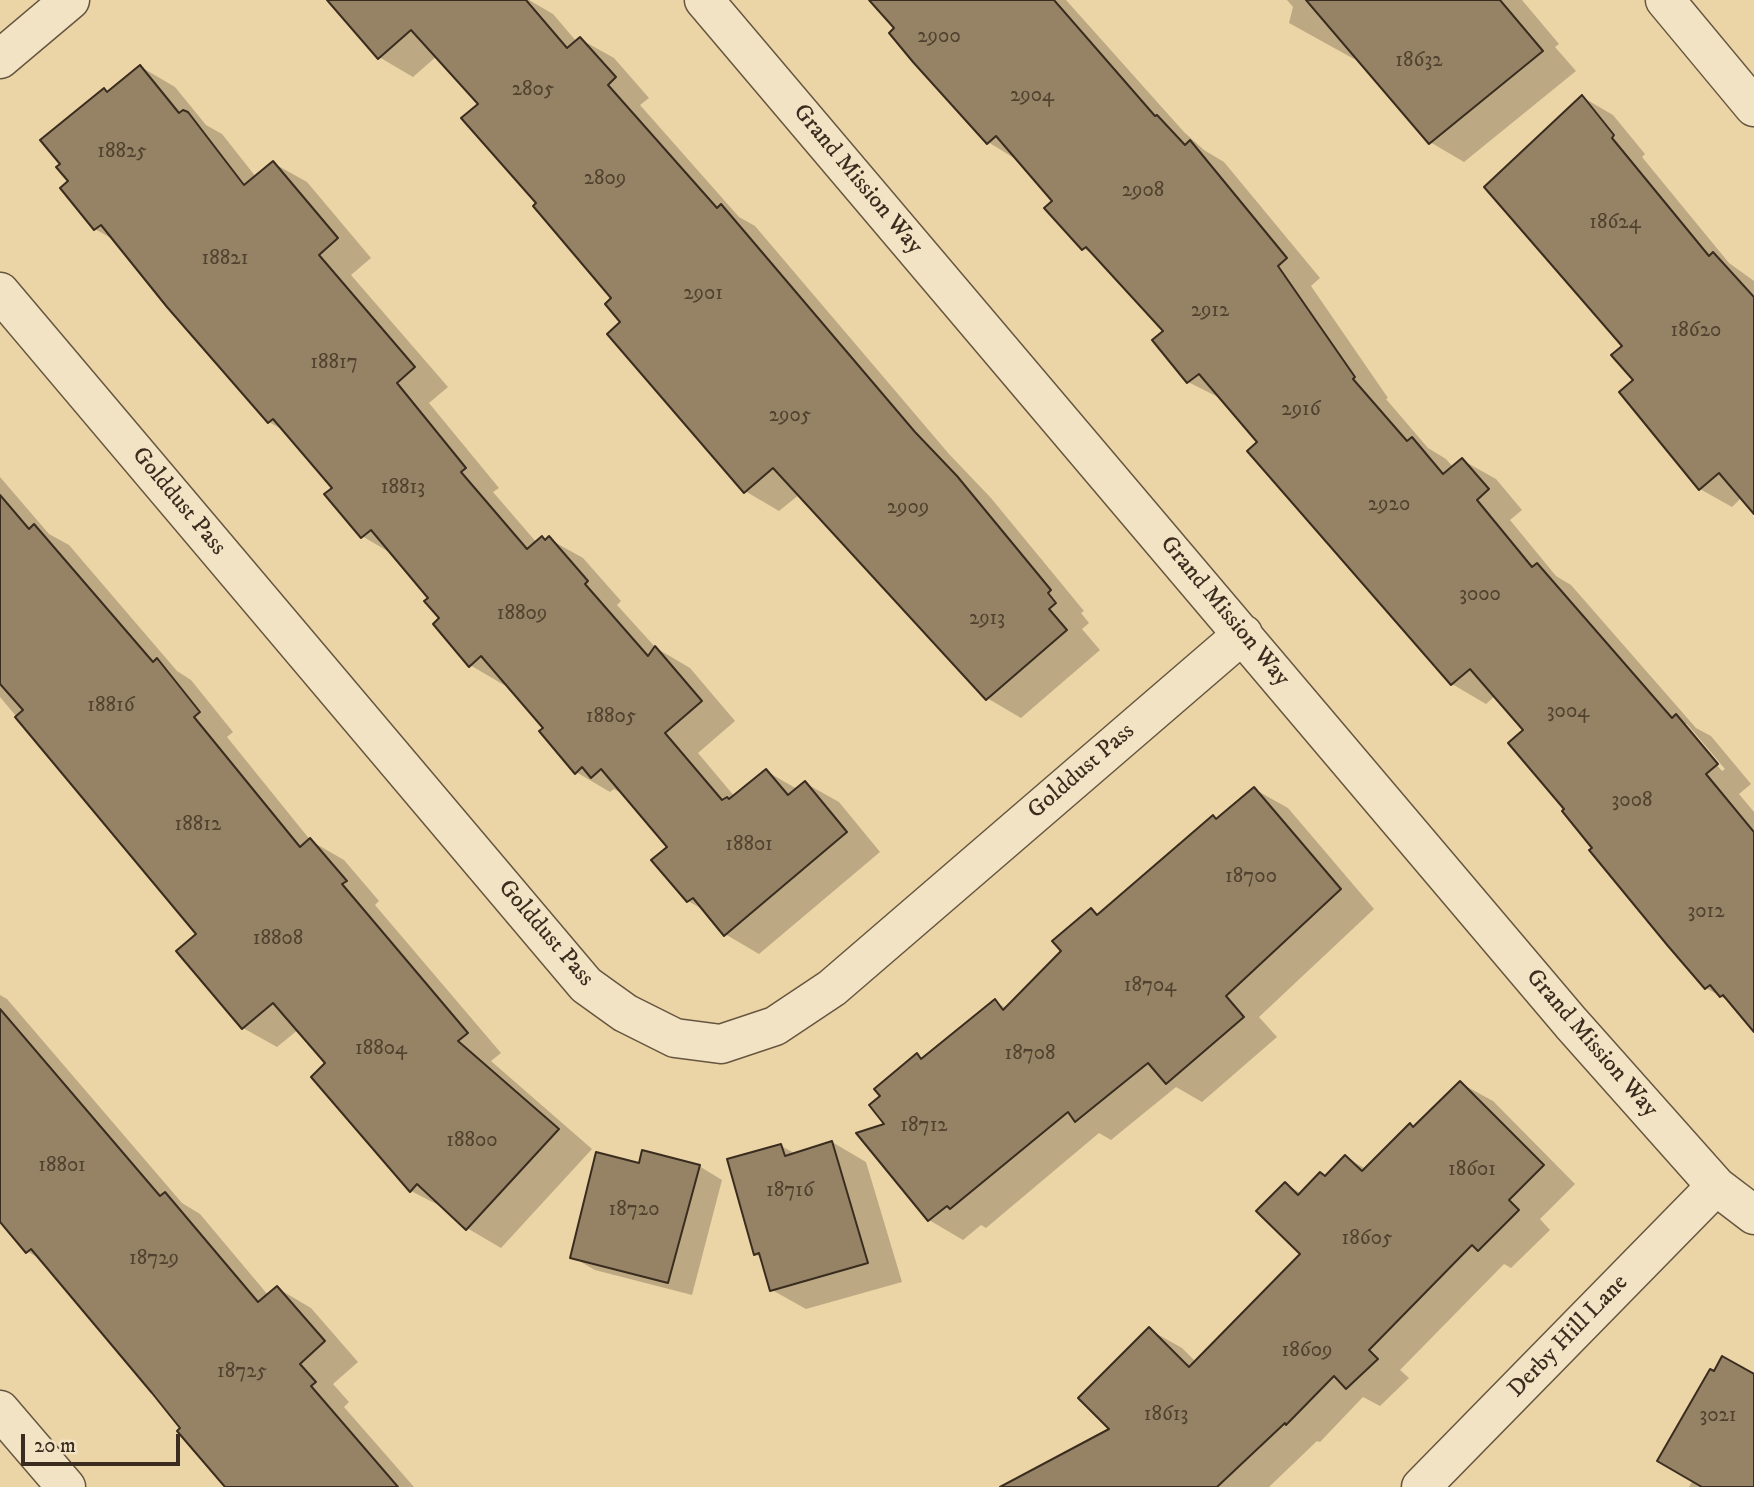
<!DOCTYPE html>
<html>
<head>
<meta charset="utf-8">
<style>
  body { margin:0 }
  #map { position:relative; width:1754px; height:1487px; overflow:hidden; background:#ebd4a5; font-family:"IM FELL DW Pica",serif }
  canvas { display:block }
  .scale { position:absolute; left:21px; top:1434px; width:159px; height:32px; box-sizing:border-box; border:4px solid #3a2c1f; border-top:0; padding-left:9px; font-size:21px; line-height:24px; white-space:nowrap; color:#3a2c1f; -webkit-text-stroke:5px #f2e3c4; paint-order:stroke }
</style>
</head>
<body>
<div id="map">
<canvas width="1754" height="1487"></canvas>
<div class="scale">20 m</div>
</div>
<script>
const context = document.querySelector('canvas').getContext('2d');
context.lineJoin = 'round';
function paint(path, color) {
  context.fillStyle = color;
  context.fill(path, 'evenodd');
}
function toPath(rows) {
  const path = new Path2D();
  for (const r of rows) {
    path.moveTo(r[0], r[1]);
    for (let i = 2; i < r.length; i += 2) path.lineTo(r[i], r[i + 1]);
  }
  return path;
}
function trace(path, color, width, dash) {
  context.strokeStyle = color;
  context.lineWidth = width;
  context.lineCap = dash ? 'butt' : 'round';
  context.setLineDash(dash || []);
  context.stroke(path);
}
function write(font, color, halo, rows, align = 'center') {
  context.font = font + ' "IM FELL DW Pica",serif';
  context.lineWidth = 7;
  context.setLineDash([]);
  context.textBaseline = 'middle';
  context.strokeStyle = halo;
  context.fillStyle = color;
  for (const [text, x, y, turn = 0] of rows) {
    context.save();
    context.translate(x, y);
    context.rotate((+turn || 0) * Math.PI / 180);
    context.textAlign = isNaN(turn) ? turn : align;
    if (halo) context.strokeText(text, 0, 0);
    context.fillText(text, 0, 0);
    context.restore();
  }
}
paint(toPath([
  [329,0,529,0,553,14,577,42,580,39,614,58,649,98,640,105,739,217,755,226,949,454,991,498,1084,611,1081,613,1089,623,1082,629,1100,650,1021,718,987,698,800,494,779,511,745,491,623,322,613,299,538,203,480,104,437,56,413,77,379,57],
  [872,0,1066,0,1184,132,1204,150,1224,162,1320,278,1311,286,1388,398,1386,399,1428,448,1446,459,1453,467,1462,460,1496,479,1522,510,1510,520,1556,576,1571,585,1696,728,1711,736,1751,784,1739,794,1754,812,1754,1029,1732,1003,1706,988,1594,848,1567,809,1526,730,1496,695,1486,704,1452,684,1260,442,1224,400,1188,382,1155,340,1165,331,1097,257,1083,248,1054,201,1019,161,988,142],
  [1682,724,1687,724,1725,769,1722,771],
  [1287,0,1522,0,1559,44,1555,47,1576,71,1464,162,1430,142,1357,57,1354,59,1289,23,1293,7],
  [141,67,175,87,206,125,222,134,256,177,273,163,307,182,371,258,351,275,448,387,429,403,499,488,493,492,537,543,542,538,549,539,583,558,621,601,617,605,656,648,690,668,735,721,698,753,735,797,766,771,797,789,805,783,839,802,880,852,759,954,725,934,706,911,688,901,670,847,628,797,614,789,610,792,576,772,545,728,506,683,504,685,470,665,431,598,394,555,362,536,334,488,285,431,269,422,116,241,95,229,70,181,105,90,109,92],
  [1582,97,1613,115,1645,154,1642,157,1729,263,1754,281,1754,511,1742,497,1732,507,1700,489,1636,380,1624,346],
  [0,477,49,534,69,545,177,671,191,680,233,732,227,737,311,841,344,860,379,901,375,905,501,1053,491,1061,592,1149,501,1248,467,1228,446,1209,411,1191,328,1064,299,1029,277,1047,243,1028,199,934,0,697],
  [1254,789,1288,808,1374,909,1259,1017,1277,1037,1202,1102,1176,1087,1111,1140,1099,1133,986,1228,981,1225,963,1240,929,1220,887,1125,882,1096,917,1055,924,1059,995,1001,1007,1009,1063,951,1091,910,1100,915,1213,817,1218,820],
  [0,995,7,999,182,1203,200,1214,268,1295,277,1288,311,1308,358,1362,333,1384,349,1402,344,1407,414,1487,229,1487,43,1261,27,1251,0,1219],
  [1460,1083,1493,1101,1575,1184,1540,1219,1550,1230,1511,1268,1504,1264,1400,1370,1409,1378,1380,1406,1363,1397,1320,1442,1317,1441,1269,1487,1033,1487,1112,1430,1150,1330,1182,1348,1196,1362,1302,1254,1286,1184,1302,1194,1326,1177,1345,1157,1366,1169,1415,1128],
  [832,1142,866,1162,902,1282,806,1309,772,1290,762,1258,755,1254,781,1146,796,1154],
  [640,1166,699,1166,722,1180,692,1295,595,1270,572,1257],
  [1754,1376,1754,1487,1689,1487,1693,1480]
]), '#0003');
const building = toPath([
  [327,0,526,0,567,48,580,37,616,77,608,85,717,208,721,204,915,432,957,476,1051,590,1048,593,1056,603,1049,609,1067,630,986,700,773,468,744,493,607,334,620,322,605,304,611,298,533,206,536,203,461,118,478,104,411,30,378,59,327,0],
  [869,0,1054,0,1155,116,1157,115,1185,145,1190,140,1287,258,1278,266,1355,377,1353,379,1407,441,1412,437,1443,474,1462,458,1489,489,1477,500,1532,567,1537,563,1672,718,1676,714,1718,764,1706,774,1754,832,1754,1032,1723,995,1720,997,1710,985,1705,989,1668,946,1589,850,1592,848,1562,811,1564,809,1508,743,1523,730,1470,669,1451,685,1247,451,1257,442,1199,374,1187,383,1152,340,1163,331,1086,247,1082,250,1044,208,1052,201,996,136,987,144,913,62,889,33,894,28,869,0],
  [1306,0,1500,0,1543,51,1429,144,1306,0],
  [140,65,179,113,183,110,188,112,244,185,273,161,338,238,319,255,415,367,397,383,466,468,461,472,527,549,542,536,545,540,549,536,588,581,585,584,648,656,655,646,702,701,665,733,722,800,727,797,729,799,766,769,788,795,805,781,847,832,724,936,693,898,687,902,651,860,667,847,601,769,591,778,582,767,575,774,539,731,543,728,481,656,469,667,433,624,439,618,424,601,428,598,371,530,361,538,324,494,332,488,273,419,268,423,167,307,101,225,94,230,60,188,68,181,56,167,60,164,40,140,104,88,107,92,140,65],
  [1582,95,1614,135,1612,138,1709,256,1713,252,1754,297,1754,514,1719,473,1699,490,1619,392,1633,380,1611,355,1622,346,1484,187,1582,95],
  [0,495,29,529,34,524,153,662,157,658,200,712,194,717,300,847,310,838,347,881,342,884,468,1033,458,1041,559,1129,466,1230,417,1184,410,1192,311,1077,325,1063,273,1003,242,1029,176,951,196,934,15,717,23,710,0,684,0,495],
  [1254,787,1341,889,1226,996,1244,1017,1166,1084,1148,1063,1075,1122,1068,1112,950,1209,947,1206,928,1221,856,1133,884,1124,869,1105,880,1096,874,1089,917,1053,921,1059,995,999,1003,1010,1061,951,1052,941,1091,908,1097,915,1213,815,1216,819,1254,787],
  [0,1009,160,1196,165,1192,258,1302,277,1286,325,1341,300,1364,316,1382,311,1386,398,1487,225,1487,177,1431,180,1428,152,1393,31,1249,26,1253,0,1222,0,1009],
  [1460,1081,1544,1165,1509,1200,1519,1210,1478,1251,1472,1245,1369,1350,1378,1359,1346,1389,1334,1376,1286,1425,1285,1423,1217,1487,1000,1487,1109,1429,1078,1398,1149,1327,1189,1367,1300,1254,1256,1211,1285,1182,1298,1195,1320,1172,1325,1176,1345,1155,1362,1171,1410,1123,1413,1127,1460,1081],
  [832,1141,868,1263,770,1291,759,1253,754,1255,727,1159,781,1144,785,1156,832,1141],
  [642,1150,700,1165,668,1283,570,1258,596,1152,639,1163,642,1150],
  [1722,1356,1754,1374,1754,1487,1702,1487,1657,1461,1710,1369,1714,1371,1722,1356]
]);
paint(building, '#968365');
trace(building, '#3a2c1f', 2);
const minor = toPath([
  [704,0,1571,1023,1716,1186,1754,1215],
  [1665,0,1754,107],
  [0,59,70,0],
  [0,292,586,985,625,1013,675,1038,721,1044,775,1026,832,988,1243,634],
  [0,1410,66,1487],
  [1421,1487,1716,1186]
]);
trace(minor, '#665640', 41);
trace(minor, '#f2e3c4', 38);
write('21px', '#514230', null, [
  ["2900",939,38],
  ["18632",1419,62],
  ["2805",533,91],
  ["2904",1032,97],
  ["18825",122,153],
  ["2809",605,180],
  ["2908",1143,192],
  ["18624",1615,224],
  ["18821",225,260],
  ["2901",703,295],
  ["2912",1210,312],
  ["18620",1696,332],
  ["18817",334,364],
  ["2916",1301,411],
  ["2905",790,417],
  ["18813",403,489],
  ["2920",1389,506],
  ["2909",908,509],
  ["3000",1480,596],
  ["18809",522,615],
  ["2913",987,620],
  ["18816",111,707],
  ["3004",1568,713],
  ["18805",611,718],
  ["3008",1632,802],
  ["18812",198,826],
  ["18801",749,846],
  ["18700",1251,878],
  ["3012",1706,913],
  ["18808",278,940],
  ["18704",1150,987],
  ["18804",381,1050],
  ["18708",1030,1055],
  ["18712",924,1127],
  ["18800",472,1142],
  ["18801",62,1167],
  ["18601",1472,1171],
  ["18716",790,1192],
  ["18720",634,1211],
  ["18605",1367,1240],
  ["18729",154,1260],
  ["18609",1307,1352],
  ["18725",242,1373],
  ["18613",1166,1416],
  ["3021",1718,1417]
]);
write('24px', '#3a2c1f', '#f2e3c4', [
  ["Grand Mission Way",857,180,50],
  ["Golddust Pass",178,502,50],
  ["Grand Mission Way",1224,612,50],
  ["Golddust Pass",1082,772,-41],
  ["Golddust Pass",545,934,49],
  ["Grand Mission Way",1591,1044,49],
  ["Derby Hill Lane",1569,1337,-46]
]);
</script>
</body>
</html>
